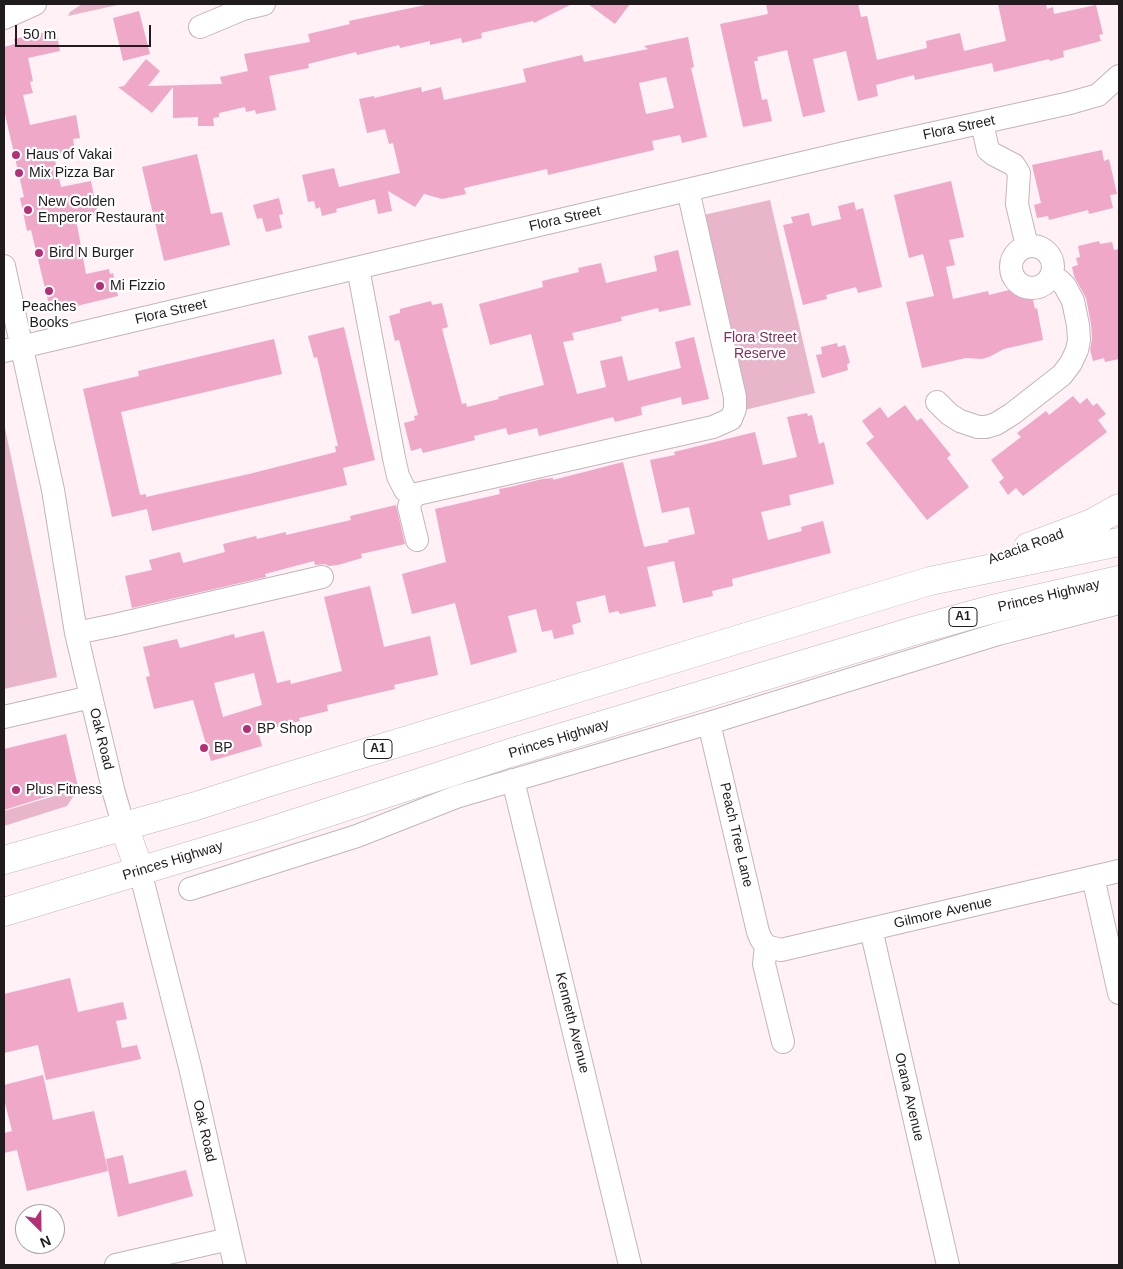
<!DOCTYPE html>
<html>
<head>
<meta charset="utf-8">
<style>
  body { margin:0 }
  #map { position:relative; width:1123px; height:1269px; overflow:hidden; background:#fff1f6; font-family:Helvetica,sans-serif }
  canvas { display:block }
  .frame { position:absolute; inset:0; border:5px solid #201b1d; pointer-events:none }
  .north { position:absolute; left:15px; top:1204px; width:50px; height:50px; box-sizing:border-box; background:#fff; border:1px solid #a6a4a5; border-radius:50%; rotate:157deg; font-size:14px; font-weight:700; line-height:20px; text-align:center; color:#201b1d }
  .north::after { content:''; display:block; margin:auto; width:18px; height:22px; background:#b33079; clip-path:polygon(50% 0,100% 100%,50% 72%,0 100%) }
  .scale { position:absolute; left:15px; top:25px; width:136px; height:22px; box-sizing:border-box; border:2px solid #201b1d; border-top:0; padding-left:6px; font-size:15px; line-height:18px; white-space:nowrap; color:#201b1d; -webkit-text-stroke:4px #fff; paint-order:stroke }
</style>
</head>
<body>
<div id="map">
<canvas width="1123" height="1269"></canvas>
<div class="frame"></div>
<div class="north">N</div>
<div class="scale">50 m</div>
</div>
<script>
const context = document.querySelector('canvas').getContext('2d');
context.lineJoin = 'round';
function paint(path, color) {
  context.fillStyle = color;
  context.fill(path, 'evenodd');
}
function toPath(rows) {
  const path = new Path2D();
  for (const r of rows) {
    if (r.length === 3) {
      path.moveTo(r[0] + r[2], r[1]);
      path.arc(r[0], r[1], r[2], 0, 2 * Math.PI);
      continue;
    }
    path.moveTo(r[0], r[1]);
    for (let i = 2; i < r.length; i += 2) path.lineTo(r[i], r[i + 1]);
  }
  return path;
}
function trace(path, color, width, dash) {
  context.strokeStyle = color;
  context.lineWidth = width;
  context.lineCap = dash ? 'butt' : 'round';
  context.setLineDash(dash || []);
  context.stroke(path);
}
function write(font, color, halo, rows, align = 'center') {
  context.font = font + ' Helvetica,sans-serif';
  context.lineWidth = 4.5;
  context.setLineDash([]);
  context.textBaseline = 'middle';
  context.strokeStyle = halo;
  context.fillStyle = color;
  for (const [text, x, y, turn = 0] of rows) {
    context.save();
    context.translate(x, y);
    context.rotate((+turn || 0) * Math.PI / 180);
    context.textAlign = isNaN(turn) ? turn : align;
    if (halo) context.strokeText(text, 0, 0);
    context.fillText(text, 0, 0);
    context.restore();
  }
}
paint(toPath([
  [82,4,122,4,68,16,70,12],
  [770,200,815,393,732,413,686,219],
  [4,423,57,677,4,689],
  [78,789,67,806,4,826,4,811]
]), '#e8b5cb');
paint(toPath([
  [430,4,572,4,534,23,533,21,481,33,482,38,462,43,461,38,430,45,430,41,400,48,399,45,357,55,356,52,308,64,309,68,269,76,276,110,256,114,255,110,246,112,245,107,219,113,219,117,213,118,214,126,198,126,198,117,173,118,173,87,152,113,118,87,124,86,146,59,160,71,148,86,222,84,220,77,248,71,244,54,310,42,308,34,350,24,349,21],
  [588,4,630,4,615,24],
  [766,4,858,4,861,17,867,16,877,60,927,48,926,41,960,33,964,51,1006,41,998,4,1046,4,1047,9,1053,7,1054,14,1096,5,1103,34,1099,35,1101,41,1063,51,1064,57,1050,61,1049,59,994,72,992,63,915,80,914,75,876,85,878,96,858,101,846,51,813,59,825,112,803,117,787,50,757,57,758,61,754,61,762,100,767,99,772,121,743,127,720,24,768,14],
  [139,11,150,54,123,61,113,18],
  [56,30,60,51,28,58,33,81,30,82,33,93,23,95,30,125,76,115,80,138,73,139,75,150,54,155,61,187,91,181,98,215,76,219,86,274,109,269,110,274,113,273,118,296,56,311,50,309,31,230,27,231,20,198,24,197,4,110,4,47,15,44,14,39],
  [688,37,694,67,691,68,707,137,682,143,680,135,652,141,654,150,548,175,547,169,464,188,466,194,442,199,424,194,415,207,388,191,392,211,378,214,375,199,336,209,337,212,322,216,320,207,316,209,314,201,308,202,302,175,334,168,339,187,400,173,393,143,389,144,385,129,367,133,359,99,374,96,374,98,421,87,422,92,441,87,444,100,526,82,523,69,582,55,584,62,648,49,644,46],
  [666,77,674,108,646,114,639,83],
  [1102,150,1104,161,1109,159,1117,194,1110,195,1113,208,1089,214,1088,210,1049,220,1048,216,1037,218,1034,205,1041,203,1032,165],
  [197,154,211,214,222,212,230,245,164,261,142,167],
  [951,181,964,237,949,240,955,265,946,267,953,299,988,291,989,295,1021,287,1024,298,1032,296,1035,309,1037,308,1043,340,1004,349,989,357,982,359,966,358,922,368,906,302,934,296,923,254,909,258,894,195],
  [279,198,283,214,279,215,282,228,266,232,262,218,257,219,253,205],
  [854,202,856,210,863,208,882,287,858,293,856,287,826,295,827,299,803,305,783,225,793,223,791,217,809,213,812,226,841,219,838,206],
  [1099,241,1100,244,1112,242,1114,250,1119,249,1119,359,1105,362,1104,358,1093,361,1090,350,1092,339,1091,324,1086,298,1074,276,1072,267,1078,265,1076,258,1080,257,1078,246],
  [678,250,691,305,659,312,658,308,621,317,622,321,572,333,574,340,563,342,577,394,606,387,600,361,622,356,628,381,681,368,675,342,694,337,709,399,682,405,681,397,641,407,642,415,615,422,613,417,539,436,537,428,508,435,506,428,474,436,475,440,423,453,421,448,411,451,404,423,415,420,414,416,418,415,399,340,395,341,389,316,400,313,400,309,431,301,432,305,442,303,448,327,442,329,462,404,466,403,467,407,499,399,498,397,544,385,531,334,490,345,479,304,543,287,542,281,579,272,578,268,601,263,606,283,657,271,654,256],
  [344,327,375,460,343,468,347,485,152,531,147,509,112,517,83,389,139,376,138,371,274,339,282,374,121,412,140,495,146,494,146,497,249,474,336,452,335,446,338,446,317,357,314,358,308,336],
  [837,343,838,347,845,345,850,363,847,364,848,370,822,378,816,355,822,354,821,347],
  [1073,396,1080,404,1087,398,1093,406,1097,403,1106,414,1098,420,1107,432,1023,496,1016,488,1008,495,999,482,1004,478,991,460,1021,437,1017,433,1046,411,1049,415],
  [905,405,917,421,921,418,951,455,947,458,969,487,927,520,866,443,874,437,862,421,880,407,888,418],
  [807,413,808,416,812,415,819,444,824,442,834,484,789,495,791,505,761,512,768,540,802,531,801,527,823,521,831,553,732,579,733,586,712,591,713,596,683,603,674,561,647,567,656,606,620,614,618,611,609,613,605,595,576,602,581,622,572,625,574,634,554,639,552,630,542,632,536,609,508,616,517,652,471,665,455,603,412,614,402,574,446,562,435,509,500,494,499,489,510,487,542,479,553,478,553,480,623,462,644,547,669,542,668,540,695,534,689,507,662,513,650,460,675,455,674,452,755,432,763,465,797,457,787,417],
  [396,505,405,544,361,554,362,558,338,565,329,566,325,564,315,565,314,561,265,574,266,577,132,608,125,576,152,570,149,560,180,552,183,563,225,552,223,544,256,536,257,539,286,532,286,535,351,520,350,516],
  [370,586,384,647,430,636,438,675,394,685,395,689,327,705,328,711,299,718,300,721,258,732,262,746,211,761,193,700,154,709,146,677,150,676,143,647,177,639,180,648,234,634,235,638,264,631,277,683,290,680,291,684,342,671,324,597],
  [254,673,262,705,223,717,214,683],
  [66,734,78,787,4,810,4,749],
  [70,978,78,1012,123,1002,127,1019,116,1021,122,1048,137,1045,141,1059,46,1080,38,1045,4,1053,4,994],
  [43,1075,53,1120,94,1111,108,1171,27,1191,17,1150,4,1153,4,1133,12,1131,4,1099,4,1085],
  [123,1155,129,1184,186,1170,193,1196,118,1217,106,1159]
]), '#efa8c8');
const minor = toPath([
  [4,18,35,4],
  [200,27,243,9,264,4],
  [982,123,988,150,993,154,1014,165,1019,173,1017,204,1027,246],
  [1032,267,21],
  [4,266,53,490,76,633,114,793,124,827],
  [358,268,394,458,398,476,405,490,413,496],
  [4,351,853,151,1070,103,1098,95,1119,76],
  [937,402,949,414,960,421,978,427,986,427,996,424,1012,414,1062,375,1071,363,1077,350,1079,340,1078,325,1073,301,1065,286,1060,281,1050,278],
  [417,540,409,507,411,500,417,494,713,427,731,419,735,409,735,397,688,190],
  [76,633,115,625,322,577],
  [4,717,91,697],
  [709,723,758,932,761,939,766,946],
  [513,780,630,1265],
  [140,871,190,1067,235,1265],
  [1093,877,1119,993],
  [190,889,357,836,456,797,709,723,998,634,1119,603],
  [871,929,948,1265],
  [766,946,781,950,1119,871],
  [766,946,764,964,783,1042],
  [116,1265,229,1239]
]);
const highway = toPath([
  [1028,547,1092,523,1119,508],
  [124,827,140,871],
  [4,860,196,806,273,781,930,581,1119,542],
  [4,912,265,833,510,753,917,630,993,609,1119,580]
]);
trace(minor, '#c2b5ba', 24);
trace(highway, '#c2b5ba', 29);
trace(minor, '#fff', 22);
trace(highway, '#fff', 28);
for (const [x, y, r, color] of [
  [16,155,5,"#b33079"],
  [19,173,5,"#b33079"],
  [28,210,5,"#b33079"],
  [39,253,5,"#b33079"],
  [100,286,5,"#b33079"],
  [49,291,5,"#b33079"],
  [247,729,5,"#b33079"],
  [204,748,5,"#b33079"],
  [16,790,5,"#b33079"]
]) {
  const dot = new Path2D();
  dot.arc(x, y, r, 0, 2 * Math.PI);
  context.fillStyle = color;
  context.fill(dot);
  trace(dot, '#fff', 2);
}
for (const [x, y, w] of [
  [963,617,28],
  [378,749,28]
]) {
  const box = new Path2D();
  box.roundRect(x - w / 2, y - 9.5, w, 19, 4);
  context.fillStyle = '#fff';
  context.fill(box);
  trace(box, '#201b1d', 1);
}
write('bold 12px', '#201b1d', null, [
  ["A1",963,617],
  ["A1",378,749]
]);
write('14px', '#201b1d', '#fff', [
  ["Flora Street",959,128,-12],
  ["Flora Street",565,219,-13],
  ["Flora Street",171,312,-13],
  ["Acacia Road",1026,547,-20],
  ["Princes Highway",1049,596,-13],
  ["Oak Road",101,739,76],
  ["Princes Highway",559,739,-17],
  ["Peach Tree Lane",736,835,77],
  ["Princes Highway",173,861,-17],
  ["Gilmore Avenue",943,913,-13],
  ["Kenneth Avenue",572,1023,76],
  ["Orana Avenue",909,1097,77],
  ["Oak Road",204,1131,77]
]);
write('14px', '#201b1d', '#fff', [
  ["Haus of Vakai",26,155],
  ["Mix Pizza Bar",29,173],
  ["New Golden",38,202],
  ["Emperor Restaurant",38,218],
  ["Bird N Burger",49,253],
  ["Mi Fizzio",110,286],
  ["Peaches",49,307,"center"],
  ["Books",49,323,"center"],
  ["BP Shop",257,729],
  ["BP",214,748],
  ["Plus Fitness",26,790]
], 'left');
write('14px', '#82305b', '#fff', [
  ["Flora Street",760,338],
  ["Reserve",760,354]
]);
</script>
</body>
</html>
